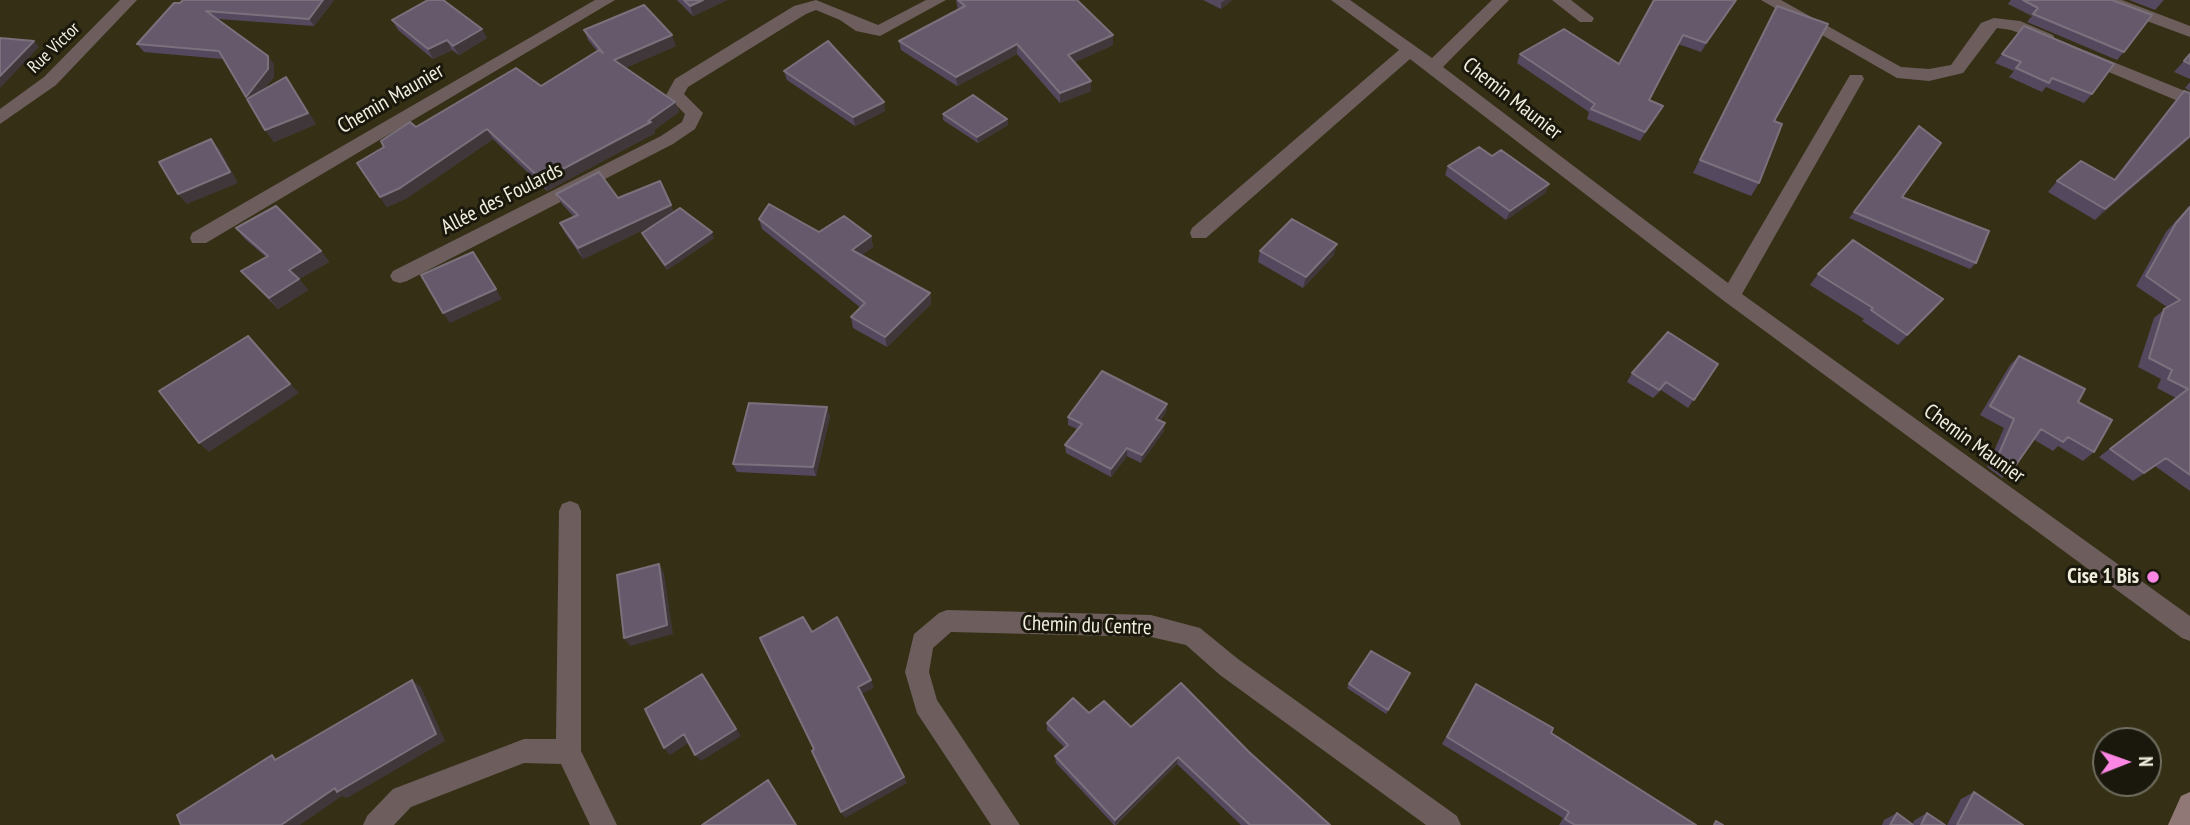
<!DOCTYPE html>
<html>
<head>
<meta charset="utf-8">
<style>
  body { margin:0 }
  #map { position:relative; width:2190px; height:825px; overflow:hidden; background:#353015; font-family:"PT Sans Narrow",sans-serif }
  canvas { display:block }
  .north { position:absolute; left:2092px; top:727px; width:70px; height:70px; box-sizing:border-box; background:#1a180c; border:2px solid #706e60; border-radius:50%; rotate:89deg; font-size:19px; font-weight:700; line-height:28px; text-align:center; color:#f1eede }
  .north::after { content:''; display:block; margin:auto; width:24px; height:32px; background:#fc86e3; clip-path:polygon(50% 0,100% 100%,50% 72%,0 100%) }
</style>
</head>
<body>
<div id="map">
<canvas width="2190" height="825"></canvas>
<div class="north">N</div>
</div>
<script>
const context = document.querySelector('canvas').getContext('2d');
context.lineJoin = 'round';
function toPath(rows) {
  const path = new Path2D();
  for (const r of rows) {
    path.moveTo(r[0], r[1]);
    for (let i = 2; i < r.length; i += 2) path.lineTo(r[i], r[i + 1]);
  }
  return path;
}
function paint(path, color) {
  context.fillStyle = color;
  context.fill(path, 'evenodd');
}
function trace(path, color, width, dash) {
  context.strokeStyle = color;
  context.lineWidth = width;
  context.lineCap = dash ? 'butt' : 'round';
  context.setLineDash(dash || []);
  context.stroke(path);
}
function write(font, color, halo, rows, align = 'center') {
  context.font = font + ' "PT Sans Narrow",sans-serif';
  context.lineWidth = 6;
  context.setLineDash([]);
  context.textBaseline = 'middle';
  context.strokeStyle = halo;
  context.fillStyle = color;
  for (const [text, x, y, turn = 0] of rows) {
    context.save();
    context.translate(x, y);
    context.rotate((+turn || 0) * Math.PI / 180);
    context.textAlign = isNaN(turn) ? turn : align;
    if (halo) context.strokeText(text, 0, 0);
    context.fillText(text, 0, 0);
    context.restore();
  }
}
paint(toPath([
  [120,0,137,0,56,85,0,124,0,109,44,77,120,0],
  [595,0,615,0,206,243,192,243,190,238,192,233,595,0],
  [816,0,878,25,926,0,946,0,880,36,856,31,840,20,816,10,806,14,688,87,684,94,703,113,695,129,673,144,407,281,400,283,393,281,390,276,393,271,661,136,682,122,685,114,666,95,675,79,794,6,816,0],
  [1331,0,1350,0,1432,58,1492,0,1509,0,1443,67,1728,283,1850,75,1862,75,1864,79,1742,294,2190,616,2190,641,2182,638,1724,301,1410,59,1206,238,1192,238,1190,233,1192,228,1399,50,1331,0],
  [1552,0,1571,0,1594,18,1592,22,1580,22,1552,0],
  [1761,0,1781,0,1901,67,1929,69,1951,65,1981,23,1994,18,2020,21,2053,35,2055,39,2047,44,2011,30,1997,28,1963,73,1929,81,1897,78,1761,0],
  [2099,0,2122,0,2190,26,2190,37,2101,4,2099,0],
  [2086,51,2190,93,2190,106,2080,60,2078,56,2086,51],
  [570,501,578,504,581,511,581,751,617,825,590,825,561,764,524,763,411,807,394,825,363,825,367,816,393,789,524,739,556,739,559,511,562,504,570,501],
  [947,610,1151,615,1200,628,1238,659,1457,816,1461,825,1426,825,1220,675,1186,645,1151,637,951,632,933,648,929,672,937,700,1020,825,991,825,917,713,905,672,914,634,939,613,947,610]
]), '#6d5e5d');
paint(toPath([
  [2190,792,2190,825,2168,825,2181,796,2190,792]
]), '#8f7876');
paint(toPath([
  [183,0,334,0,314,26,218,19,274,64,274,77,263,90,316,124,274,142,223,59,144,52,137,44],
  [677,0,727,0,693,16],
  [956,0,1077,0,1113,45,1075,62,1091,91,1060,103,1017,54,957,86,901,50,899,41,958,9],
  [1203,0,1232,0,1221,9],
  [1654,0,1737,0,1701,52,1678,44,1649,100,1658,115,1640,141,1587,119,1589,112,1517,63,1520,54,1619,64],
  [2011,0,2112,0,2124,52,2117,60,2027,22,2032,16,2008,4],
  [2129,0,2164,0,2155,10],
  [1770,19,1774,121,1759,183,1751,196,1693,173],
  [392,20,487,38,459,55,452,50,433,59,398,30],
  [2024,26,2092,94,2084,103,2046,87,2042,92,2009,77,2014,71,1995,63],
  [584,30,676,46,625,68,675,102,679,112,654,130,655,133,547,191,493,139,407,198,387,207,357,163,384,147,416,127,541,86,597,51,588,40],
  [2190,54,2190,79,2174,72],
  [784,71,885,111,855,126,787,80],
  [2190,82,2190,91,2185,88],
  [2184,91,2190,138,2095,220,2048,192,2057,181,2114,179,2174,102],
  [943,114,1007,119,1008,125,978,143,943,120],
  [1919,126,1902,197,1976,263,1970,269,1849,218],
  [1448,166,1549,184,1545,193,1506,220,1445,175],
  [556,194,618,198,674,212,714,238,667,270,645,239,642,233,655,224,583,259,565,233,560,223,574,217,562,204],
  [2190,205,2190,491,2155,466,2133,481,2099,457,2176,398,2157,388,2161,379,2138,367,2154,318,2167,307,2136,286,2166,232],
  [759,219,819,232,871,236,873,247,861,255,930,293,931,304,887,347,853,328,851,317,861,308,762,229],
  [236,228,321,251,329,262,299,279,308,290,278,309,241,271,266,257,245,239],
  [1260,251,1334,255,1303,288,1258,262],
  [1818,274,1934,310,1898,345,1862,321,1864,319,1810,285],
  [2019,356,2078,402,2094,452,2083,461,2058,446,2053,451,2033,439,2013,469,2002,478,1987,467,2004,428,1980,415,2010,365],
  [1718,364,1688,408,1661,390,1653,398,1627,382,1632,373],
  [1167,404,1166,412,1160,421,1164,431,1141,463,1127,456,1111,477,1066,453,1065,445,1077,429,1068,425,1068,417],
  [830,416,816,476,737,472,733,464],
  [1410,673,1386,714,1347,688,1349,684],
  [1476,684,1551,733,1696,825,1559,825,1563,818,1442,744],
  [1089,713,1131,727,1249,752,1330,825,1241,825,1177,764,1116,825,1114,825,1056,763,1055,756,1065,748,1047,730,1047,723],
  [1974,792,2023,825,1947,825,1961,799],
  [1897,813,1912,824,1915,820,1927,813,1945,825,1882,825,1884,820]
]), '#54485e');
paint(toPath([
  [323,0,334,0,314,26,309,19],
  [703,0,727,0,693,16,690,6],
  [1225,0,1232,0,1221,9,1221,3],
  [1736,0,1737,0,1701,52,1706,43],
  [482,29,487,38,459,55,453,46],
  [672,35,676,46,618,71,614,60],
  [1113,35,1113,45,1069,65,1068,55],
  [447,40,452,50,433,59,428,49],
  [34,41,39,47,0,88,0,76],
  [1017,44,1017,54,957,86,956,77],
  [268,56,274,64,274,77,252,104,246,97],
  [1091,81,1091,91,1060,103,1060,93],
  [294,89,316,124,274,142,265,130],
  [675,102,679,112,654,130,655,133,547,191,542,180,648,121],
  [884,102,885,111,855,126,853,117],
  [1663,106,1658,115,1640,141,1645,132],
  [1007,119,1008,125,978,143,977,137],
  [487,129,493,139,407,198,387,207,380,197],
  [2190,136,2190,138,2095,220,2105,209],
  [211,139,220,150,238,183,187,204,178,194],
  [1549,184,1545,193,1506,220,1510,211],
  [671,205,675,215,583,259,578,248],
  [712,232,714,238,667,270,665,265],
  [871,236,873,247,854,261,852,250],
  [1337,244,1334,255,1303,288,1306,277],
  [321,251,329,262,299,279,308,290,278,309,269,298,289,270],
  [473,252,502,299,450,323,443,313],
  [930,293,931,304,887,347,885,337],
  [1943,299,1934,310,1898,345,1907,335],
  [248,336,299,393,209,452,199,443],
  [1167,404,1166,412,1155,427,1156,419],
  [827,407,830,416,816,476,813,467],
  [1165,423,1164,431,1141,463,1142,455],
  [1127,448,1127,456,1111,477,1111,469],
  [659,564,664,573,673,634,630,646,624,638],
  [702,674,741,736,701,761,695,755],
  [412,680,421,687,445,741,347,798,342,796,300,825,281,825],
  [871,680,874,688,861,694,858,687],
  [684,734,690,742,670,755,664,748],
  [1178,757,1177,764,1115,825,1115,820],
  [904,777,907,783,845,818,841,812]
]), '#40373b');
const building = toPath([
  [183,0,323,0,309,19,206,11,268,56,268,69,246,97,219,51,137,44,174,3,180,3,183,0],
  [428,0,443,0,482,29,453,46,447,40,428,49,392,20,428,0],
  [684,0,703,0,690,6,684,0],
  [958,0,1077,0,1113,35,1068,55,1091,81,1060,93,1017,44,956,77,899,41,965,6,958,0],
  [1654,0,1736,0,1706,43,1683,35,1649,100,1663,106,1645,132,1591,109,1595,104,1520,54,1564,29,1619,64,1654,0],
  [2023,0,2112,0,2152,15,2124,52,2033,14,2038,8,2023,0],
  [644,5,672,35,614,60,675,102,648,121,651,122,542,180,487,129,400,188,380,197,357,163,384,147,381,141,410,122,416,127,516,68,541,86,599,50,603,53,584,30,644,5],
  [1777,6,1828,24,1774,121,1782,124,1759,183,1700,160,1777,6],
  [2024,26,2114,64,2092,94,2052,78,2049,83,2016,68,2021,62,2002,54,2024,26],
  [0,38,34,41,0,76,0,38],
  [828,41,884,102,853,117,784,71,828,41],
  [2190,54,2190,64,2184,61,2190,54],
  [286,77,308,113,265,130,247,99,286,77],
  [2184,91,2190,93,2190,136,2105,209,2057,181,2081,161,2115,180,2184,91],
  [973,95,1007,119,977,137,943,114,973,95],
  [1919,126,1941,143,1902,197,1989,231,1976,263,1854,212,1919,126],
  [211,139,230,172,178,194,159,162,211,139],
  [1479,147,1492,156,1501,150,1549,184,1510,211,1448,166,1479,147],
  [599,172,618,198,660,181,671,205,578,248,560,223,578,215,556,194,599,172],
  [769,204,819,232,844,216,871,236,852,250,930,293,885,337,851,317,865,303,759,219,769,204],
  [276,206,321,251,289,270,299,279,269,298,241,271,268,256,236,228,276,206],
  [2190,207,2190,475,2166,458,2144,473,2110,449,2188,389,2168,379,2172,370,2149,358,2164,309,2180,300,2146,276,2176,223,2190,207],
  [680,208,712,232,665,265,642,233,680,208],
  [1292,219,1337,244,1306,277,1260,251,1292,219],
  [1853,240,1943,299,1907,335,1871,310,1873,308,1818,274,1853,240],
  [473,252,496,289,443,313,421,275,473,252],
  [1668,332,1718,364,1694,400,1666,382,1659,390,1632,373,1668,332],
  [248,336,290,384,199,443,159,391,248,336],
  [2019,356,2085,389,2078,402,2112,420,2094,452,2068,437,2063,442,2041,429,2013,469,1997,458,2014,419,1990,406,2019,356],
  [1102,371,1167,404,1156,419,1165,423,1142,455,1127,448,1111,469,1065,445,1082,424,1068,417,1102,371],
  [749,403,827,407,813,467,733,464,749,403],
  [659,564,667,625,624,638,617,575,659,564],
  [803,617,812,632,837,617,871,680,858,687,904,777,841,812,812,751,814,749,760,638,803,617],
  [1371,651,1410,673,1388,710,1349,684,1371,651],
  [702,674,736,729,695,755,684,734,664,748,645,709,702,674],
  [412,680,436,734,337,792,335,788,281,825,181,825,177,815,272,755,275,760,412,680],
  [1181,683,1249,752,1330,825,1250,825,1178,757,1115,820,1055,756,1068,745,1047,723,1073,698,1089,713,1104,701,1131,727,1181,683],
  [1476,684,1553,728,1551,733,1696,825,1575,825,1565,819,1569,812,1447,737,1476,684],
  [768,780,796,825,702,825,768,780],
  [1974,792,2023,825,1957,825,1974,792],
  [1897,813,1913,825,1890,825,1897,813],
  [1927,813,1945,825,1921,825,1927,813],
  [1716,821,1723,825,1714,825,1716,821]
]);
paint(building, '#65596b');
trace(building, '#7b717d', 2);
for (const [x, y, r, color] of [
  [2153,577,7,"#fc86e3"]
]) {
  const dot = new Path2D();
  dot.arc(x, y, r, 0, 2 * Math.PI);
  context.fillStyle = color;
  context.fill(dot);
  trace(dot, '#1a180c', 2.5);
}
write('18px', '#f1eede', '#1a180c', [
  ["Rue Victor",54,48,-44]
]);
write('21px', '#f1eede', '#1a180c', [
  ["Chemin Maunier",391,99,-30],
  ["Chemin Maunier",1512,99,38],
  ["Allée des Foulards",502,199,-27],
  ["Chemin Maunier",1974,444,36],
  ["Chemin du Centre",1087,626,2]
]);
write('bold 21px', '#f1eede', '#1a180c', [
  ["Cise 1 Bis",2139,577]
], 'right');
</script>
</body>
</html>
